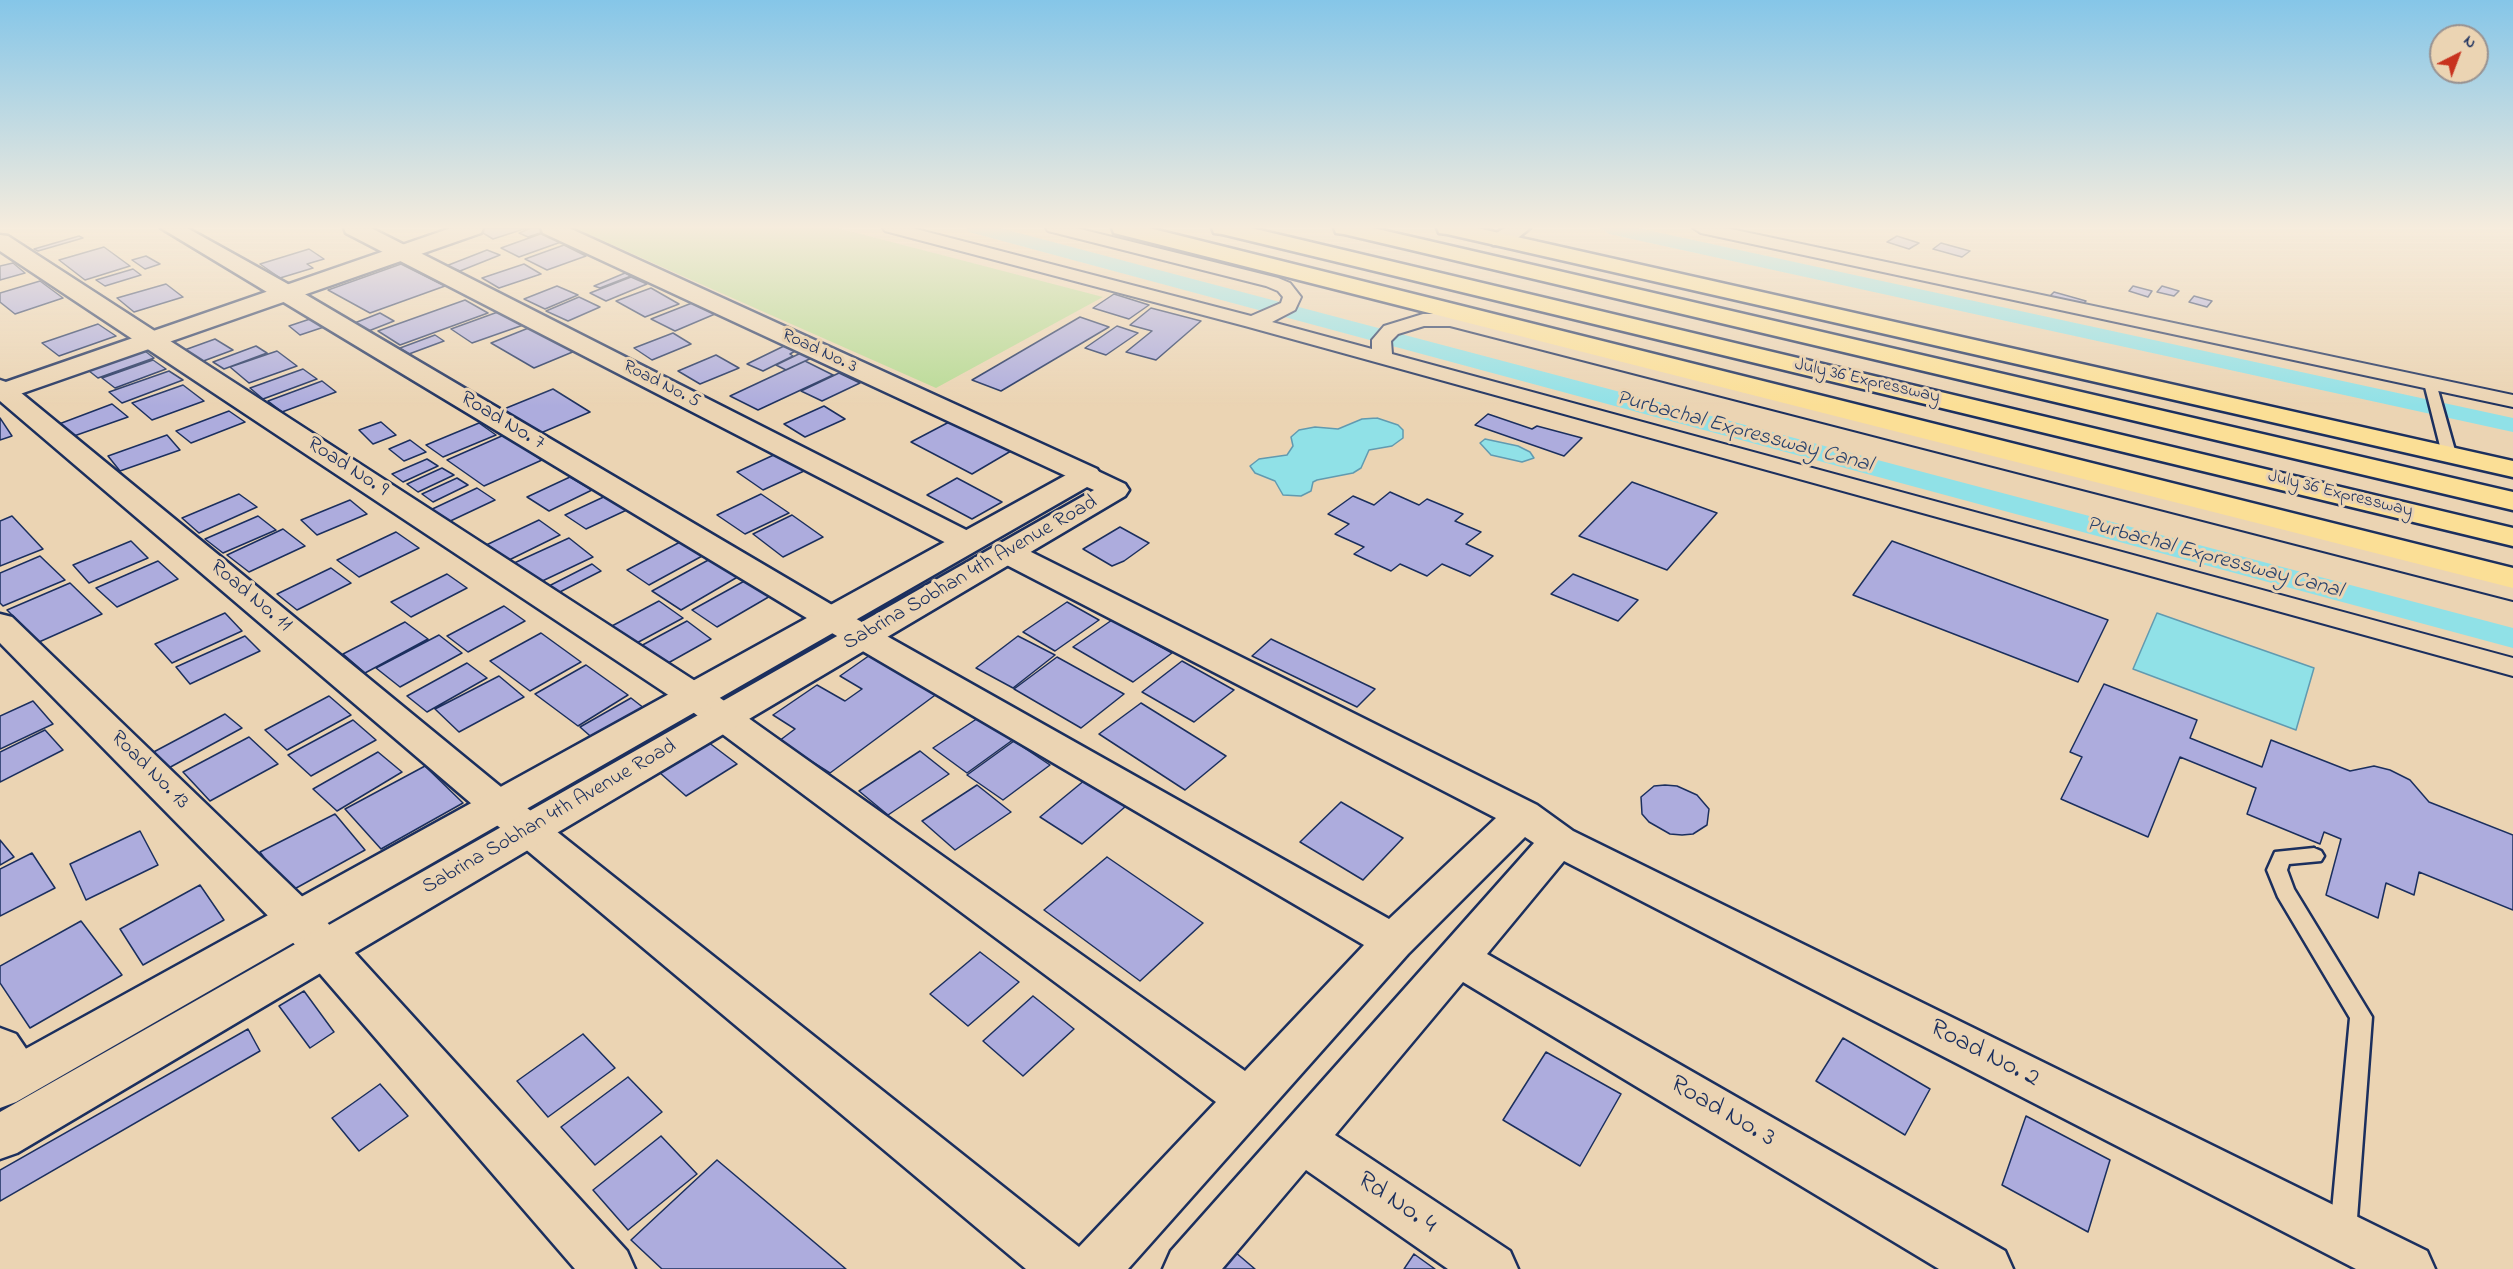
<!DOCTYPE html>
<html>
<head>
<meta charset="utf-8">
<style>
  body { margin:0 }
  #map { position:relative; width:2513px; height:1269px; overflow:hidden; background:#ebd4b3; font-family:"Indie Flower",sans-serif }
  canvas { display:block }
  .north { position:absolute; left:2429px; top:24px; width:60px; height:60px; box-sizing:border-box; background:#ebd4b3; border:2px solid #989291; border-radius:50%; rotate:42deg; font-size:16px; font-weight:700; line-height:24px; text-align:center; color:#1b2f5e }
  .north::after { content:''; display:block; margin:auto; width:21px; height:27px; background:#c8321e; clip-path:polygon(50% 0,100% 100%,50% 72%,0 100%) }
</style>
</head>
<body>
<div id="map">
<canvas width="2513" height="1269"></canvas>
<div class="north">N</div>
</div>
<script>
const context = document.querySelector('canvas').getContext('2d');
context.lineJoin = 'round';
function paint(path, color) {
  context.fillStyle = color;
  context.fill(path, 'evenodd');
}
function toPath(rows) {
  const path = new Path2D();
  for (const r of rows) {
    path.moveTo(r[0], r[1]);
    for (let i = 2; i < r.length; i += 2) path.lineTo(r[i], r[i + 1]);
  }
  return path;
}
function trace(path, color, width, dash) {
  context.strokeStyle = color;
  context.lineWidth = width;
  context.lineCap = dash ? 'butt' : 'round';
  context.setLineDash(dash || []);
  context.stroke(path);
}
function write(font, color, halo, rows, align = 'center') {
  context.font = font + ' "Indie Flower",sans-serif';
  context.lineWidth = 6;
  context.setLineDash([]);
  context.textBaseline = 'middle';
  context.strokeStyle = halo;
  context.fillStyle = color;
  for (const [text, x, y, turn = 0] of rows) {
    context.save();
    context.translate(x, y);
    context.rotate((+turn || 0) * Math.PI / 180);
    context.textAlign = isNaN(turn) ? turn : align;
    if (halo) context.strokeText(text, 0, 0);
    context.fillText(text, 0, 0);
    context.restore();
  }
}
paint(toPath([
  [574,228,838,228,1103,297,936,388]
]), '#b7da94');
const water = toPath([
  [1377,418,1398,425,1403,430,1403,438,1392,446,1369,450,1361,468,1353,473,1317,480,1313,482,1311,491,1301,496,1283,495,1275,481,1255,473,1250,466,1259,459,1287,455,1293,446,1291,437,1299,430,1315,427,1338,429,1362,419,1377,418],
  [1485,439,1518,446,1530,452,1534,458,1522,462,1491,455,1480,443,1485,439],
  [2157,613,2314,668,2296,730,2133,669,2157,613]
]);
paint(water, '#90e1e7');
trace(water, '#619ab0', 1.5);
paint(toPath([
  [967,228,1000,228,2513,628,2513,648,969,232,967,228],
  [1600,228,1638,228,2513,418,2513,432,1609,234,1600,228]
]), '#90e1e7');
const building = toPath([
  [484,228,527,228,493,239,478,230,484,228],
  [531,228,542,228,546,231,528,237,519,233,531,228],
  [543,233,561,242,519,257,501,248,543,233],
  [79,236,83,238,38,251,34,249,79,236],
  [1897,236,1919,243,1909,249,1887,242,1897,236],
  [1941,243,1970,251,1962,257,1933,249,1941,243],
  [564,245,586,256,547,270,525,259,564,245],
  [104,247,130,266,85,280,59,260,104,247],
  [309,249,324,259,307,264,313,268,280,278,260,264,309,249],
  [487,250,500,255,460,271,446,266,487,250],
  [146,256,160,264,145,269,132,260,146,256],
  [13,263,25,273,0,280,0,266,13,263],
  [401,264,445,286,370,313,328,290,401,264],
  [524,264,541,274,499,288,482,278,524,264],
  [133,269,141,275,105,286,96,280,133,269],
  [625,273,631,276,600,288,594,286,625,273],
  [631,277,647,284,606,301,590,293,631,277],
  [40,281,63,298,15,314,0,302,0,293,40,281],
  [166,284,183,297,134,312,117,298,166,284],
  [557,286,578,295,545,309,524,299,557,286],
  [2133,286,2152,291,2148,297,2129,291,2133,286],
  [2162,286,2179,291,2174,296,2157,292,2162,286],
  [651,288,679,304,645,317,616,301,651,288],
  [2054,292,2086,301,2081,306,2049,297,2054,292],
  [1114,294,1149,305,1129,319,1093,308,1114,294],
  [2194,296,2212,301,2207,307,2189,302,2194,296],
  [579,297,600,307,568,321,546,311,579,297],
  [465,300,488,313,400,345,378,331,465,300],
  [692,303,715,314,675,331,651,319,692,303],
  [1151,308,1201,321,1156,360,1126,352,1152,331,1130,325,1151,308],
  [506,309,529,323,472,343,451,329,506,309],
  [380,313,394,321,366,332,352,324,380,313],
  [1080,317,1109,327,1001,391,972,380,1080,317],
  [313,318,324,327,300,335,289,326,313,318],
  [98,324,116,336,59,356,42,343,98,324],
  [1117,326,1138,333,1106,355,1085,348,1117,326],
  [531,327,575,351,534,368,491,343,531,327],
  [673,333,691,344,652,360,634,348,673,333],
  [435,335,444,341,409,354,400,348,435,335],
  [215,339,233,350,198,363,179,352,215,339],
  [256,346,267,353,224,369,213,362,256,346],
  [784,346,795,351,790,354,793,356,763,371,747,364,784,346],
  [141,348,154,358,98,378,84,367,141,348],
  [807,350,818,355,786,370,776,365,807,350],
  [277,351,297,366,249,383,230,367,277,351],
  [716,355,739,368,700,384,678,371,716,355],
  [153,360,166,369,115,388,102,378,153,360],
  [805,361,833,375,758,410,730,396,805,361],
  [303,369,317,379,263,399,250,388,303,369],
  [169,371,183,380,122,403,109,392,169,371],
  [839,373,860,383,822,401,801,391,839,373],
  [322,381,336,392,282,412,268,401,322,381],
  [183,385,204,401,152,420,132,403,183,385],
  [553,389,590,412,536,435,499,411,553,389],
  [112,404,128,417,74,436,59,424,112,404],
  [824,406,845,419,805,437,784,424,824,406],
  [229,411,245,422,191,443,176,431,229,411],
  [1488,414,1532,429,1537,426,1582,438,1564,456,1475,425,1488,414],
  [0,418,12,436,0,440,0,418],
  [951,421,1011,451,972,474,911,442,951,421],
  [381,422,396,435,373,444,359,430,381,422],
  [479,423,496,435,443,457,426,445,479,423],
  [167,435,180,450,120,471,108,456,167,435],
  [504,435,542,460,484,486,447,460,504,435],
  [410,440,426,452,404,461,389,449,410,440],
  [778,453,804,471,763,490,737,472,778,453],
  [427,459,438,466,403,482,392,474,427,459],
  [442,468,454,475,418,492,407,484,442,468],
  [570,477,592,490,549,511,527,497,570,477],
  [457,478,468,485,433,502,422,494,457,478],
  [957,478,1002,502,972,519,927,495,957,478],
  [1632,482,1717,513,1667,570,1579,536,1632,482],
  [477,488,495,500,444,524,426,512,477,488],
  [1390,492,1419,505,1427,499,1463,514,1455,521,1481,532,1466,544,1493,556,1470,576,1442,564,1427,576,1400,564,1391,571,1354,554,1364,547,1335,534,1349,524,1328,514,1353,496,1374,505,1390,492],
  [239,494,257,507,199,533,182,518,239,494],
  [610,494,631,508,586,529,565,515,610,494],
  [761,494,789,513,745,534,717,515,761,494],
  [350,500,367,514,317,535,301,520,350,500],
  [792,515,823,537,783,557,753,534,792,515],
  [12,516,43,549,0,566,0,521,12,516],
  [258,516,276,530,223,553,205,539,258,516],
  [539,520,560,535,503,563,482,547,539,520],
  [1120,527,1149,543,1124,561,1112,566,1083,549,1120,527],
  [283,529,305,546,249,572,227,555,283,529],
  [396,532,419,548,359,577,337,560,396,532],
  [569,538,593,557,536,584,512,564,569,538],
  [131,541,148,558,89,583,73,565,131,541],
  [682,541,704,555,649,585,627,570,682,541],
  [1892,541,2108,620,2078,682,1853,595,1892,541],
  [40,556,65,580,3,606,0,603,0,573,40,556],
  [712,558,741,575,681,610,652,591,712,558],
  [158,561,178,579,117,607,96,588,158,561],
  [592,564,601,571,552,596,543,589,592,564],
  [331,568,351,583,297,610,277,594,331,568],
  [447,574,467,588,411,617,391,602,447,574],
  [1573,574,1638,600,1618,621,1551,594,1573,574],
  [748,579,772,595,717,627,692,610,748,579],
  [70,583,102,614,39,642,7,610,70,583],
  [659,601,683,618,633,645,610,627,659,601],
  [1067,602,1099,620,1055,651,1023,632,1067,602],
  [504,606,525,621,468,652,447,636,504,606],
  [225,613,242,631,172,663,155,644,225,613],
  [1112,620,1172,653,1133,682,1073,647,1112,620],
  [687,621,711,639,661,667,637,648,687,621],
  [405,622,428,639,365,673,343,654,405,622],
  [541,633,581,662,530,691,490,661,541,633],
  [439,635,462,653,400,687,376,668,439,635],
  [245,636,260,651,190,684,176,667,245,636],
  [1018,636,1055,655,1013,688,976,668,1018,636],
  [1271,639,1375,689,1357,707,1252,656,1271,639],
  [870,655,938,693,830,773,779,741,795,729,773,715,817,685,845,701,862,689,840,676,870,655],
  [1057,657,1124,694,1081,728,1014,689,1057,657],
  [1182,661,1234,690,1194,722,1142,692,1182,661],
  [467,663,487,678,427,712,407,696,467,663],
  [586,665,628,695,578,726,535,694,586,665],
  [499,676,524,697,459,732,435,709,499,676],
  [2104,684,2197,720,2190,738,2262,767,2271,740,2350,771,2374,766,2390,770,2410,780,2429,802,2513,835,2513,910,2419,872,2414,895,2386,883,2378,918,2326,895,2341,839,2324,832,2320,844,2247,814,2256,788,2180,757,2148,837,2061,799,2082,757,2070,752,2104,684],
  [329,696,351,715,287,750,265,730,329,696],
  [631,698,649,712,597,742,580,727,631,698],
  [33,701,53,724,0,749,0,716,33,701],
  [1141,703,1226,756,1185,790,1099,734,1141,703],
  [225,714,242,728,165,770,148,755,225,714],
  [981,716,1014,739,967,773,933,748,981,716],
  [353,720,376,740,311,776,288,755,353,720],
  [45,730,63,750,0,782,0,752,45,730],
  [249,737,278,764,210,801,183,772,249,737],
  [1014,741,1050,765,1003,800,967,775,1014,741],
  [708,742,737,764,686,796,659,772,708,742],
  [920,751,949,774,888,815,859,791,920,751],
  [378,752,402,772,337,811,313,789,378,752],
  [425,766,463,803,381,849,345,809,425,766],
  [1091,775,1133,800,1082,844,1040,817,1091,775],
  [977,785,1011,812,955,850,922,821,977,785],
  [1665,785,1677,786,1697,795,1709,809,1707,825,1693,834,1682,835,1670,834,1649,822,1642,814,1641,797,1654,786,1665,785],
  [1341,802,1403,838,1363,880,1300,842,1341,802],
  [335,814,365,850,289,892,260,852,335,814],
  [140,831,158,865,86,900,70,864,140,831],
  [0,840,14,857,0,865,0,840],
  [32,853,55,888,0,916,0,869,32,853],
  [1107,857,1203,923,1140,981,1044,910,1107,857],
  [200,885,224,920,143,965,120,929,200,885],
  [81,921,122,975,30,1028,0,983,0,966,81,921],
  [980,952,1019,982,968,1026,930,994,980,952],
  [304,991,334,1032,310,1048,279,1006,304,991],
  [1033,996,1074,1029,1023,1076,983,1041,1033,996],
  [248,1029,260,1051,0,1201,0,1170,248,1029],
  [583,1034,615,1068,548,1117,517,1081,583,1034],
  [1843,1038,1930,1089,1905,1135,1816,1081,1843,1038],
  [1546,1052,1621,1094,1580,1166,1503,1120,1546,1052],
  [628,1077,662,1112,595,1165,561,1127,628,1077],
  [380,1084,408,1116,359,1151,332,1118,380,1084],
  [2026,1116,2110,1160,2088,1232,2002,1185,2026,1116],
  [661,1136,697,1174,628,1230,593,1190,661,1136],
  [717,1160,846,1269,662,1269,631,1240,717,1160],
  [1235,1252,1255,1269,1221,1269,1235,1252],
  [1414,1254,1435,1269,1404,1269,1414,1254]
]);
paint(building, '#adacdd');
trace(building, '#1b2f5e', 1.5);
const service = toPath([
  [2430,379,2436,383,2456,454,2454,457,2449,458,2442,454,2424,383,2430,379],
  [2314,848,2321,851,2324,856,2321,861,2289,864,2287,870,2294,889,2372,1017,2356,1232,2352,1241,2343,1244,2334,1241,2330,1232,2350,1018,2278,897,2267,870,2275,852,2314,848]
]);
const pedestrian = toPath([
  [883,228,912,228,1251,316,1281,303,1283,297,1278,291,1266,286,1048,231,1046,228,1076,228,1278,278,1290,283,1301,297,1295,310,1272,322,1372,349,1372,340,1384,326,1423,314,1450,314,2513,584,2513,600,1450,326,1424,326,1398,334,1391,341,1392,354,2513,658,2513,676,1245,326,885,231,883,228],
  [1693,228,1726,228,2513,395,2513,407,1701,233,1693,228]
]);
const minor = toPath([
  [161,228,187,228,286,283,844,612,1389,919,1496,818,997,560,993,553,997,546,1008,544,1019,546,1537,805,1573,831,2427,1251,2435,1269,2356,1269,1564,861,1487,954,2005,1251,2013,1269,1939,1269,1463,982,1335,1135,1510,1251,1518,1269,1448,1269,1306,1170,1222,1269,1163,1269,1171,1251,1534,843,1525,837,1408,954,1128,1269,1026,1269,486,816,0,401,0,380,9,383,512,796,1079,1247,1216,1102,682,704,0,251,0,235,8,236,706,688,1245,1071,1364,945,820,626,161,228],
  [344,228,371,228,978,536,982,542,978,548,967,551,956,548,346,233,344,228],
  [541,228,569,228,1097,469,1101,475,1097,481,1087,484,1077,481,543,233,541,228],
  [1505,228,1530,228,1509,245,1493,245,1490,240,1493,235,1505,228],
  [0,614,12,617,313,907,627,1251,635,1269,575,1269,283,931,0,643,0,614],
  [0,1028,16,1034,35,1062,42,1076,35,1090,19,1096,3,1090,0,1086,0,1028]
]);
const tertiary = toPath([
  [451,228,483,228,481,233,0,401,0,384,451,228],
  [1087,466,1125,484,1129,490,1125,496,17,1153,0,1159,0,1112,1094,490,1087,487,16,1102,0,1108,0,1063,1077,469,1087,466]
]);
const primary = toPath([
  [1112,228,1149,228,2513,568,2513,588,1114,233,1112,228],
  [1437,228,1477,228,2513,461,2513,477,1447,234,1439,233,1437,228]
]);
const motorway = toPath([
  [1212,228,1251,228,2513,528,2513,546,1222,234,1214,233,1212,228],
  [1334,228,1373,228,2513,492,2513,510,1344,234,1336,233,1334,228]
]);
trace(service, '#1b2f5e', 5);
trace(pedestrian, '#1b2f5e', 4);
trace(minor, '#1b2f5e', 5);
trace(tertiary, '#1b2f5e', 5);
trace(primary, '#1b2f5e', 5);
trace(motorway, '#1b2f5e', 5);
paint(service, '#ebd4b3');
paint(pedestrian, '#ebd4b3');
paint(minor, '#ebd4b3');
paint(tertiary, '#ebd4b3');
paint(primary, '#fbdf96');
paint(motorway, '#fbdf96');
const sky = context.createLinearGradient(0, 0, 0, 406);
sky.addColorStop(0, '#85c6e8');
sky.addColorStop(0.56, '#f6ecdd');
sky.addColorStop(1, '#f6ecdd00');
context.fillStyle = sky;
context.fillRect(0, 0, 2513, 406);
write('18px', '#1b2f5e', '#ebd4b3', [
  ["Road No. 3",819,352,25],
  ["July 36 Expressway",1867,382,13],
  ["Road No. 5",661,385,27],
  ["July 36 Expressway",2340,495,14]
]);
write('21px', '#1b2f5e', '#ebd4b3', [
  ["Road No. 7",502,422,31],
  ["Road No. 9",347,468,33],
  ["Sabrina Sobhan 4th Avenue Road",971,574,-30],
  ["Road No. 11",250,597,40],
  ["Road No. 13",149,771,45],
  ["Sabrina Sobhan 4th Avenue Road",550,818,-30]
]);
write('italic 22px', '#27416c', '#ebd4b3', [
  ["Purbachal Expressway Canal",1744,433,15],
  ["Purbachal Expressway Canal",2214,559,15]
]);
write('26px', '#1b2f5e', '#ebd4b3', [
  ["Road No. 2",1984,1055,27],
  ["Road No. 3",1722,1113,30],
  ["Rd No. 4",1396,1204,34]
]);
</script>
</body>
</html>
